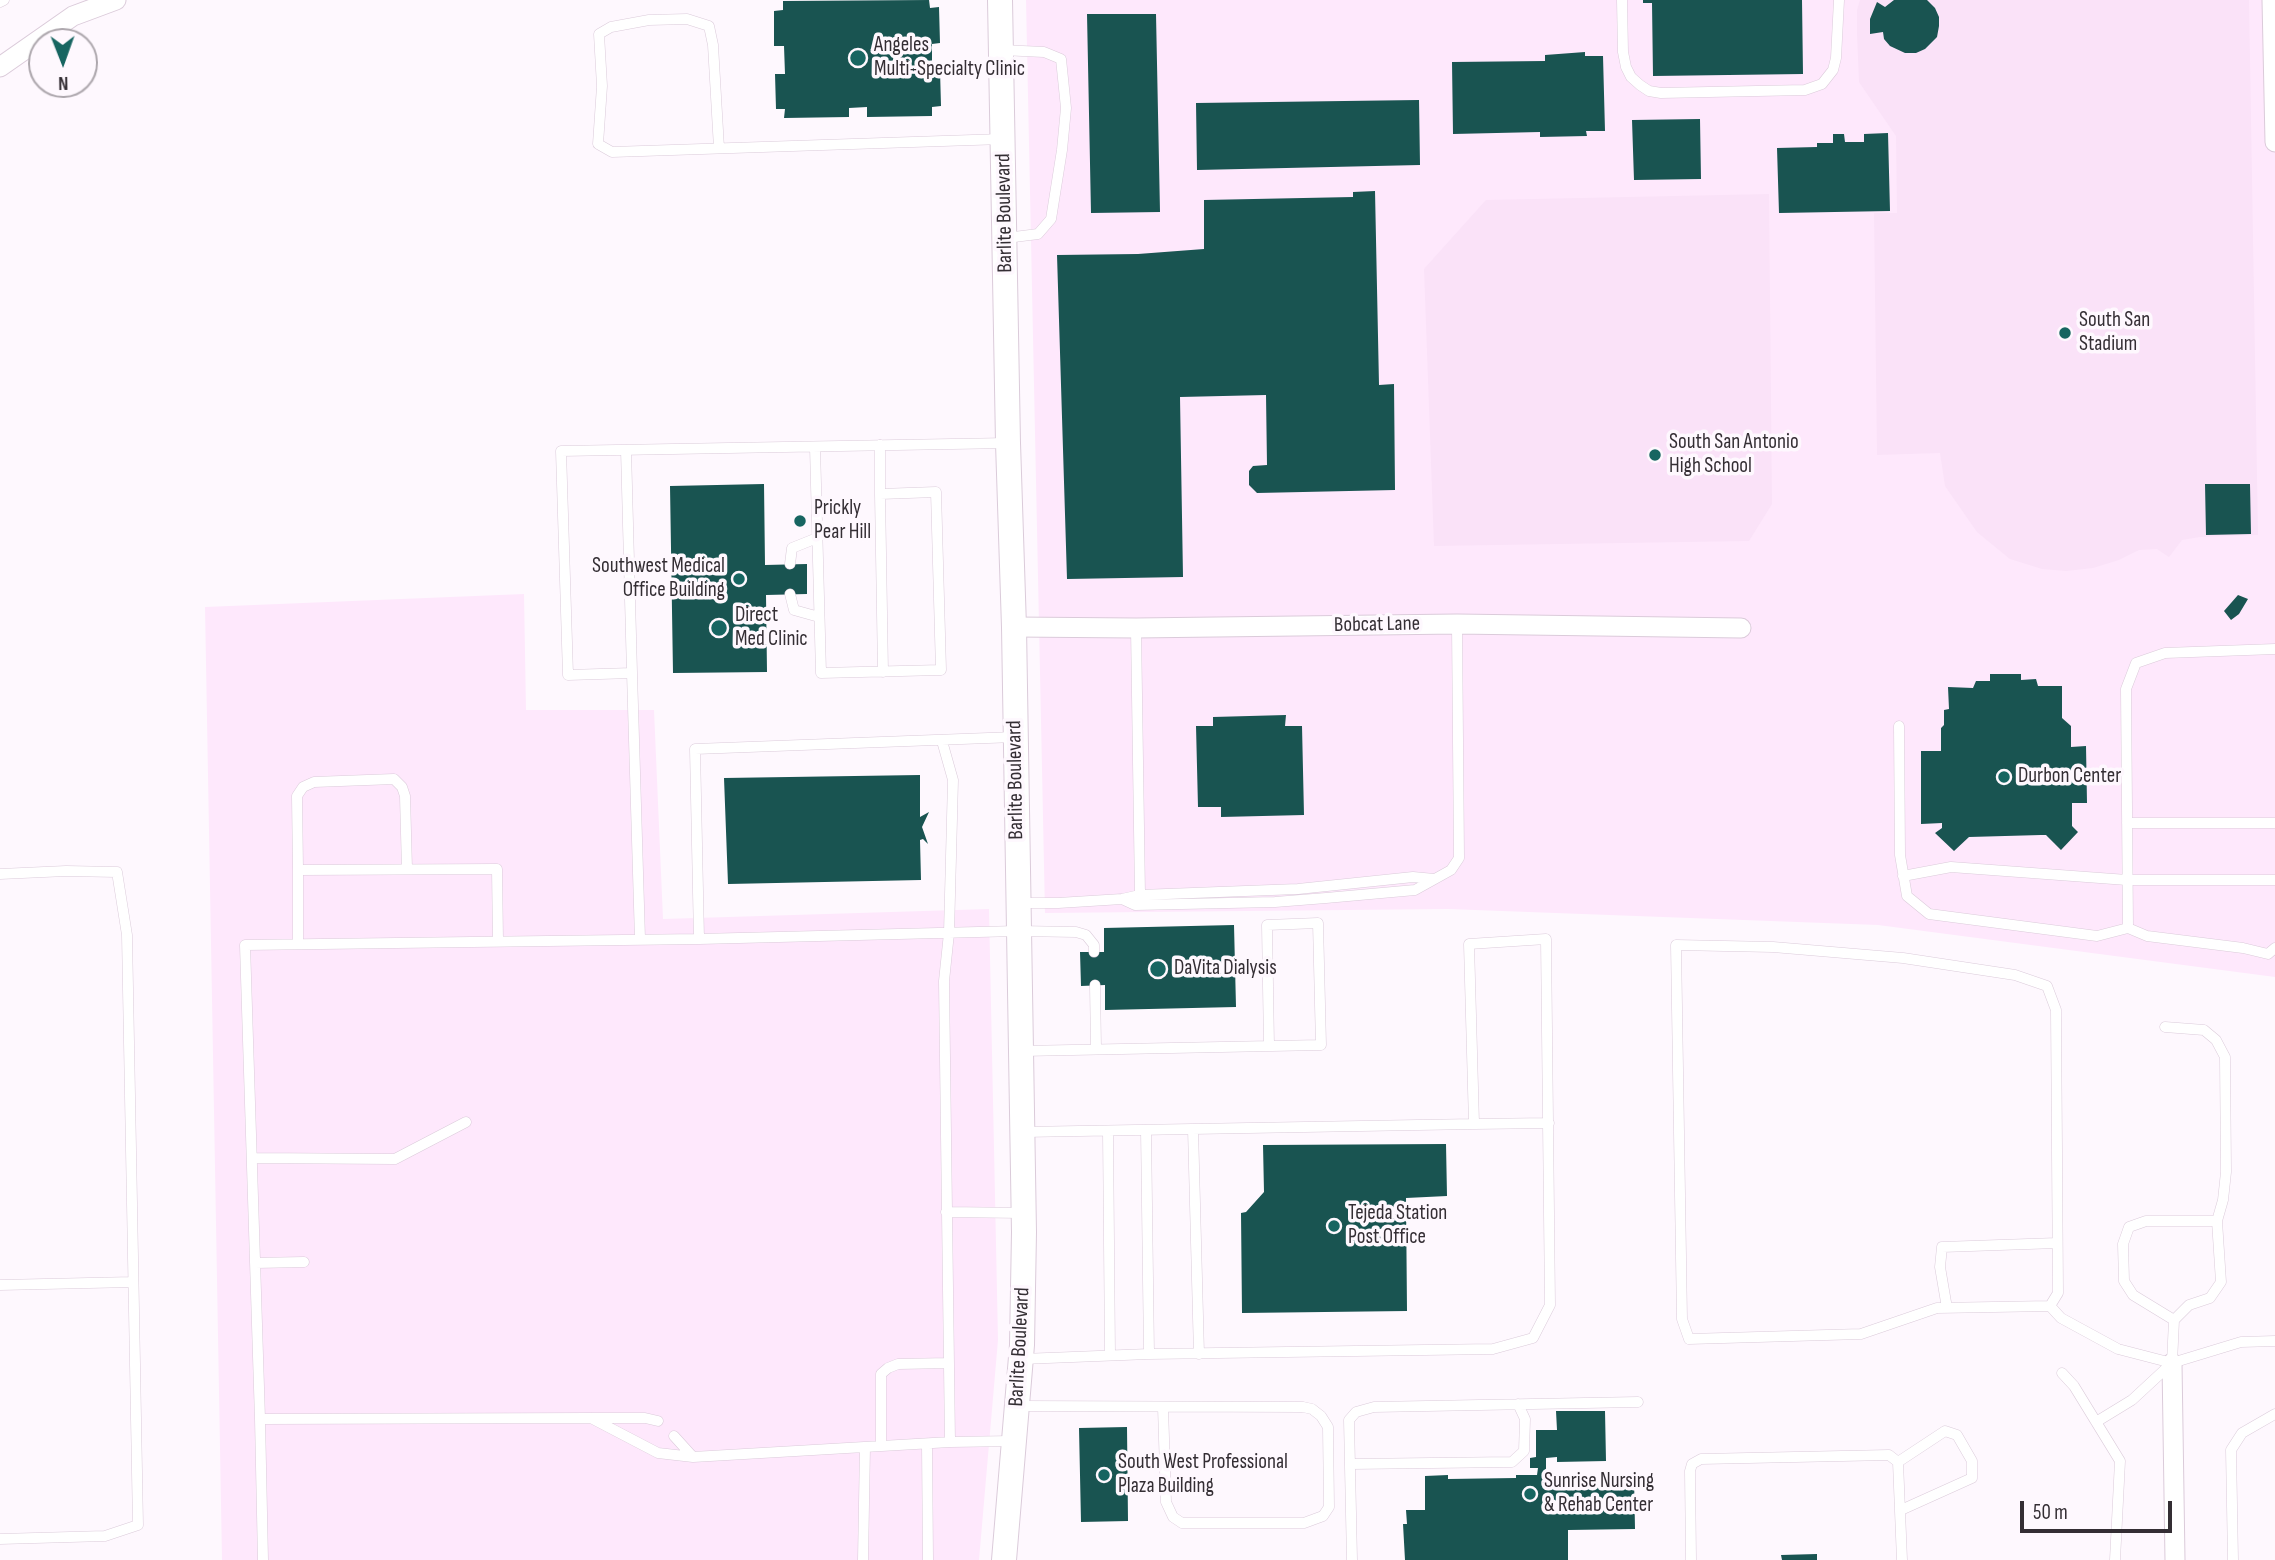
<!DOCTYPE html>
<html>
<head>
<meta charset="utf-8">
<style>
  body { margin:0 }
  #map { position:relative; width:2275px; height:1560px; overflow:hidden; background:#fef8fe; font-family:"Sofia Sans Condensed",sans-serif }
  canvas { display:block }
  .north { position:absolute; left:28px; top:28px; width:70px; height:70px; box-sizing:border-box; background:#fef8fe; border:2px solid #ada7ad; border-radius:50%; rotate:179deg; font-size:19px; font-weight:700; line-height:28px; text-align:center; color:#342e34 }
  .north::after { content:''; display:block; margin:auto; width:24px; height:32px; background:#176561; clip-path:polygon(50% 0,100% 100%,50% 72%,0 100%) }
  .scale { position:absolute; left:2020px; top:1501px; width:152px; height:32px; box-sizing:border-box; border:4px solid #342e34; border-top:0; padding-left:9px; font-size:21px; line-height:24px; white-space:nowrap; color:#342e34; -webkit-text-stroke:5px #fef8fe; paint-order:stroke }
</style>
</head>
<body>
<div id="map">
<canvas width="2275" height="1560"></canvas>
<div class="north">N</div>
<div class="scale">50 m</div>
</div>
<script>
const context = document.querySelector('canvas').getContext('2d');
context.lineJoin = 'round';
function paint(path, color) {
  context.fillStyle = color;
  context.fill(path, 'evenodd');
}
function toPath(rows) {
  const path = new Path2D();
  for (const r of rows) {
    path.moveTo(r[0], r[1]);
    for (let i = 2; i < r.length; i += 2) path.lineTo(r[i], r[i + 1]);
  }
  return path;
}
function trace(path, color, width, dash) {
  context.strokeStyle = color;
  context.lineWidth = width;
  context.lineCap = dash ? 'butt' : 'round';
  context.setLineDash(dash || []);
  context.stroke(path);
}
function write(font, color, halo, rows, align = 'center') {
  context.font = font + ' "Sofia Sans Condensed",sans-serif';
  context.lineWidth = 7;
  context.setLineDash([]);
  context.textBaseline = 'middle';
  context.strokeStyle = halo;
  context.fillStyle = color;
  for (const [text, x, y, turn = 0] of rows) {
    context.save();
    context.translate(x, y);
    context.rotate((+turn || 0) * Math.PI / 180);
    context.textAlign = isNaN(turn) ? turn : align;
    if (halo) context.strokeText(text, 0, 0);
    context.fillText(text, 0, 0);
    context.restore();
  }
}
paint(toPath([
  [1026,0,2275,0,2275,977,1878,925,1448,909,1045,913],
  [524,594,526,710,654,710,663,919,989,909,998,1340,979,1560,222,1560,205,607]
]), '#fee8fc');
paint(toPath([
  [1860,0,2249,0,2258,535,2200,537,2182,540,2169,557,2157,549,2139,550,2119,560,2093,568,2066,571,2042,569,2010,559,1977,532,1945,486,1940,453,1877,455,1874,213,1897,213,1896,136,1859,82,1857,34,1857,10],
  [1769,194,1772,504,1749,541,1434,546,1424,269,1486,200]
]), '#fae2f8');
paint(toPath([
  [929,0,930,8,939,7,940,43,932,44,932,70,940,70,941,106,932,107,932,116,867,117,867,107,849,108,849,117,784,118,785,109,776,109,775,74,785,74,784,46,774,46,774,11,783,10,783,1],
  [1643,0,1802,0,1803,74,1653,76,1652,3,1643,3],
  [1894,0,1927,0,1935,8,1939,17,1939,26,1937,37,1925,49,1916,53,1905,53,1890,46,1884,39,1883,32,1870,34,1870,19,1877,2,1885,7],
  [1087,14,1156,14,1160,212,1091,213],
  [1585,52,1585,56,1603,56,1605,131,1586,131,1587,136,1540,137,1540,132,1453,134,1452,62,1545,61,1545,55],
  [1419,100,1420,165,1197,170,1196,103],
  [1700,119,1701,179,1634,180,1632,120],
  [1888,133,1890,211,1779,213,1777,148,1817,147,1817,143,1833,143,1833,134,1844,134,1845,142,1864,142,1864,134],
  [1375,191,1379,385,1394,384,1395,490,1257,493,1249,485,1249,471,1253,466,1267,465,1266,395,1180,397,1183,577,1067,579,1057,255,1138,254,1204,249,1204,200,1353,197,1353,192],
  [764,484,765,565,807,564,807,594,766,595,767,672,673,673,670,486],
  [2205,484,2250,484,2251,534,2206,535],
  [2238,595,2248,599,2239,614,2231,620,2224,611],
  [1990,674,2021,674,2021,680,2036,679,2038,686,2062,686,2062,718,2071,726,2071,747,2086,746,2087,803,2072,803,2072,826,2078,832,2061,850,2046,835,2041,835,1969,837,1954,851,1935,833,1942,828,1942,823,1921,824,1921,751,1941,751,1941,728,1944,725,1944,710,1949,709,1948,687,1973,688,1976,681,1990,681],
  [1286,715,1285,726,1302,726,1304,815,1221,817,1221,807,1198,807,1196,726,1213,726,1213,717],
  [920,775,920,817,929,812,922,827,928,844,923,839,920,840,921,880,728,884,724,778],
  [1234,925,1236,1007,1105,1010,1105,985,1081,986,1080,952,1104,952,1104,928],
  [1446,1144,1447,1196,1406,1198,1407,1311,1242,1313,1241,1213,1246,1212,1264,1192,1263,1145],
  [1556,1411,1605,1411,1606,1461,1557,1462,1557,1457,1546,1458,1546,1474,1566,1473,1566,1477,1634,1476,1635,1529,1568,1530,1568,1560,1405,1560,1403,1524,1407,1524,1406,1510,1425,1510,1425,1476,1448,1475,1448,1479,1516,1478,1516,1475,1537,1475,1538,1468,1530,1468,1530,1458,1536,1457,1536,1430,1557,1430],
  [1127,1427,1128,1521,1081,1522,1079,1428],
  [1817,1554,1817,1560,1782,1560,1781,1555]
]), '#195451');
const service = toPath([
  [1622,0,1623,52,1626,67,1631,77,1640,85,1649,91,1661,93,1805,90,1822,84,1833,70,1836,58,1839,0],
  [0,2,4,0],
  [1001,50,1044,52,1061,59,1066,108,1062,150,1051,219,1038,234,1006,238],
  [719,148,713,45,709,26,687,19,649,20,611,27,599,34,602,86,598,144,612,152,1003,139],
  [815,447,821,673,941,670,936,492,880,494,880,445],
  [626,450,632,673,568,675,561,451,1008,443],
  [880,494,883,672],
  [790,564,792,548,817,538],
  [790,594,794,610,819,617],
  [1136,628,1140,895],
  [2275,649,2165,653,2136,663,2126,689,2128,928,2147,936,2243,948,2268,954,2275,948],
  [632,673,640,939],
  [1899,726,1900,855,1907,896,1929,914,2097,936,2128,928],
  [1015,737,695,749,699,939,1018,931,1076,932,1086,935,1094,945,1094,952],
  [2127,823,2275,823],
  [298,870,297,796,303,787,314,782,394,779,402,787,405,796,407,869],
  [0,874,66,871,117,872,127,935,138,1525,105,1536,0,1539],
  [1903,876,1951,867,2127,880,2275,880],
  [1122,899,1135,905,1275,902,1326,898,1415,890,1451,870,1459,858,1457,624],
  [1020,903,1058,903,1122,899,1140,895,1298,889,1413,877,1434,879],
  [699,939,245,945,260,1419,591,1418,658,1453,693,1457,950,1442,944,981,949,933,953,780,942,741],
  [298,944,298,870,497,869,498,941],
  [1095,985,1096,1048],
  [2165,1027,2204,1030,2216,1040,2225,1057,2226,1172,2223,1200,2217,1221],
  [1022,1051,1321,1045,1318,923,1267,925,1269,1046],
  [1474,1124,1549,1123],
  [1193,1129,1199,1354],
  [1146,1130,1149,1354],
  [1108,1131,1110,1355],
  [252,1158,395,1159,466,1122],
  [946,1212,1023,1213],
  [255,1263,304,1262],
  [0,1285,133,1282],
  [2050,1306,2058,1293,2056,1010,2047,986,2015,975,1903,958,1773,947,1676,945,1682,1319,1689,1339,1861,1334,1937,1308,2050,1306,2061,1318,2118,1349,2172,1363,2241,1342,2275,1341],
  [1947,1308,1940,1267,1942,1247,2057,1243],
  [1022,1359,1149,1354,1493,1349,1533,1338,1550,1305,1546,939,1469,944,1474,1124,1023,1132],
  [2062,1373,2074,1386,2120,1461,2115,1560],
  [1018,1406,1303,1407,1312,1409,1321,1416,1328,1427,1329,1507,1323,1516,1304,1523,1182,1523,1173,1517,1166,1502,1163,1407],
  [592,1418,645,1418,658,1421],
  [260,1419,263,1560],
  [2096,1422,2132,1400,2172,1363,2174,1320,2189,1305,2210,1298,2221,1282,2217,1221,2146,1221,2129,1227,2123,1244,2124,1281,2133,1295,2174,1320],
  [674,1436,693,1457],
  [950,1442,1012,1441],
  [927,1444,928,1560],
  [881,1446,881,1374,888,1368,898,1364,949,1363],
  [1898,1462,1945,1431,1957,1435,1972,1461,1972,1478,1901,1510],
  [1351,1464,1512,1462,1524,1451,1525,1419,1518,1404],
  [863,1560,865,1447],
  [1352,1560,1349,1420,1356,1412,1374,1407,1638,1402],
  [1691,1560,1690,1471,1692,1464,1701,1459,1889,1455,1898,1462,1902,1560],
  [2233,1560,2231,1450,2242,1433,2275,1414]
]);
const minor = toPath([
  [2272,0,2275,142],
  [0,67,73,16,116,0],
  [1014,627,1136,628,1457,624,1741,628],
  [2172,1363,2175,1560]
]);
const tertiary = toPath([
  [1000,0,1008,443,1014,627,1024,1232,1022,1345,1004,1560]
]);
trace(service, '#dbcbda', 11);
trace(minor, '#dbcbda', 21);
trace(tertiary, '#dbcbda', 26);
trace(service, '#fff', 10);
trace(minor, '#fff', 19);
trace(tertiary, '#fff', 24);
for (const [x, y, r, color] of [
  [858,58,9,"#176561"],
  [2065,333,7,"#176561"],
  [1655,455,7,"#176561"],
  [800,521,7,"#176561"],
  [739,579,7,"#176561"],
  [719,628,9,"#176561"],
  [2004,777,7,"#176561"],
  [1158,969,9,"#176561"],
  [1334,1226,7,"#176561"],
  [1104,1475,7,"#176561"],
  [1530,1494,7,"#176561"]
]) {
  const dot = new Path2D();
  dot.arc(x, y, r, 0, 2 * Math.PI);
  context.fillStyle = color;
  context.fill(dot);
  trace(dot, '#fef8fe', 2.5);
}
write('21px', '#342e34', '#fef8fe', [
  ["Angeles",874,46],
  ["Multi-Specialty Clinic",874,70],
  ["South San",2079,321],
  ["Stadium",2079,345],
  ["South San Antonio",1669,443],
  ["High School",1669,467],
  ["Prickly",814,509],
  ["Pear Hill",814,533],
  ["Southwest Medical",725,567,"right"],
  ["Office Building",725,591,"right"],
  ["Direct",735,616],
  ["Med Clinic",735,640],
  ["Durbon Center",2018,777],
  ["DaVita Dialysis",1174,969],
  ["Tejeda Station",1348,1214],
  ["Post Office",1348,1238],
  ["South West Professional",1118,1463],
  ["Plaza Building",1118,1487],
  ["Sunrise Nursing",1544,1482],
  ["& Rehab Center",1544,1506]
], 'left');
write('21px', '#342e34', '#fef8fe', [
  ["Barlite Boulevard",1005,213,-91],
  ["Bobcat Lane",1377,625,-1],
  ["Barlite Boulevard",1016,780,-91],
  ["Barlite Boulevard",1020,1347,-87]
]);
</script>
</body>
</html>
